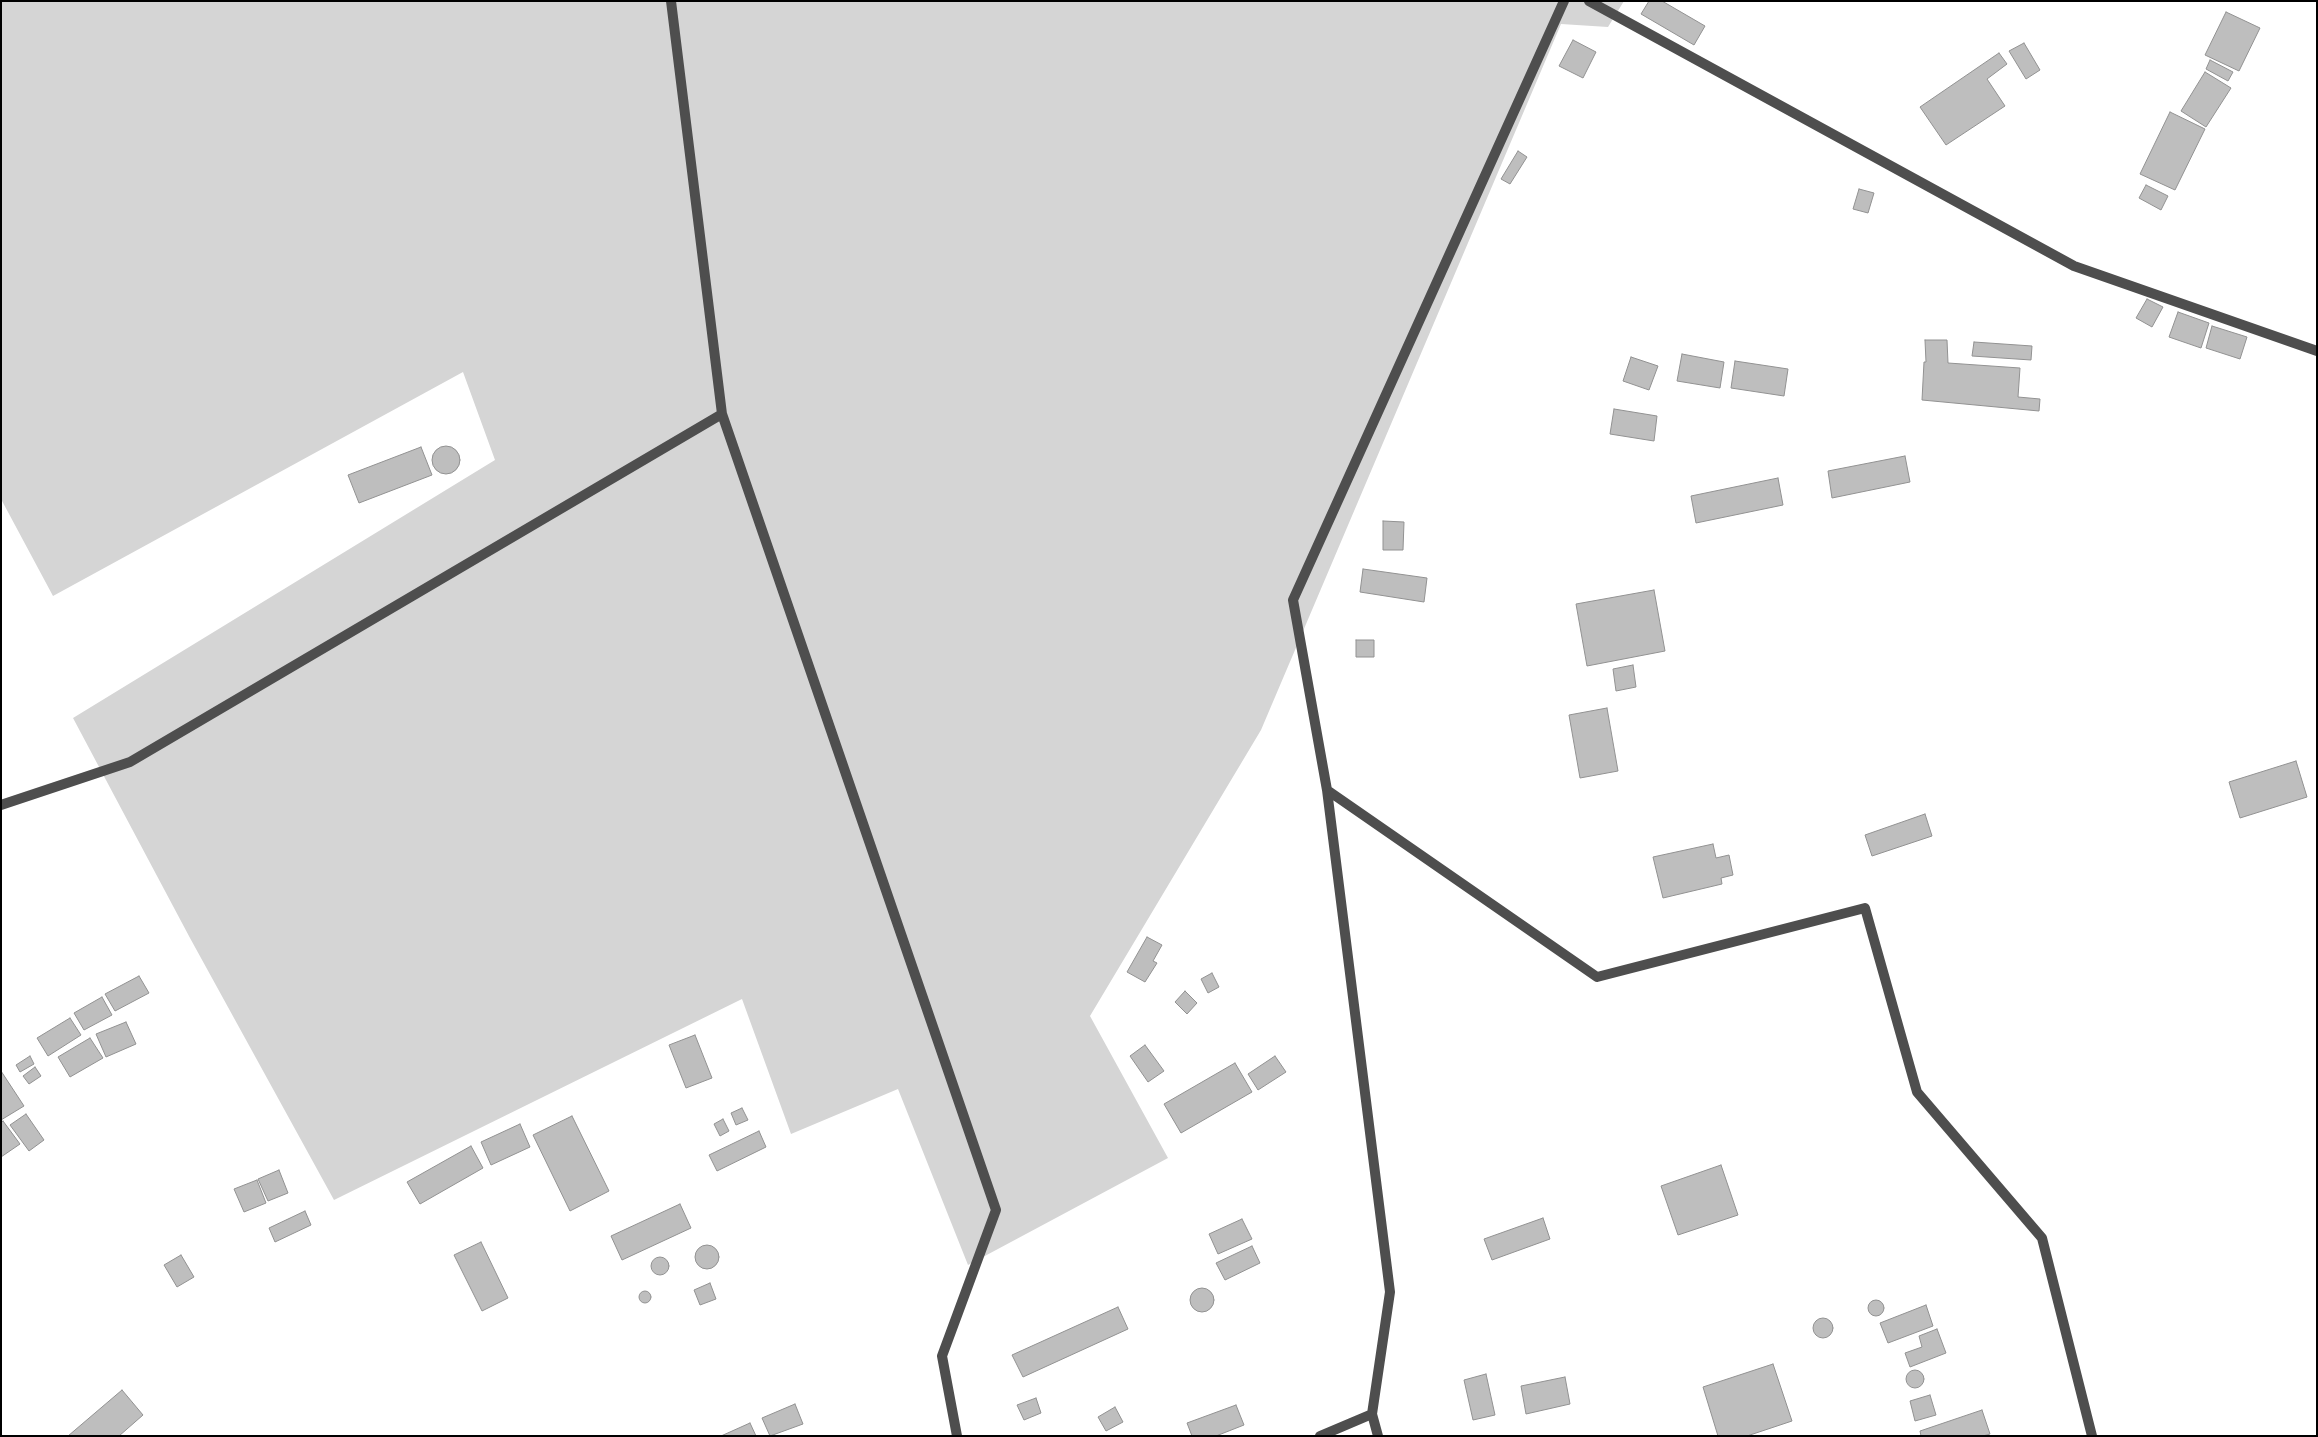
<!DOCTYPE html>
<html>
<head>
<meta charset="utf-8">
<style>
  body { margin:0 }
  #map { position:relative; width:2318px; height:1437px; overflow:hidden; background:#fff; font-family:Helvetica,sans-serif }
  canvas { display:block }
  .frame { position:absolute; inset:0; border:2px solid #000; pointer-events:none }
</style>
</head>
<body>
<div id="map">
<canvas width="2318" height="1437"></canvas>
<div class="frame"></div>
</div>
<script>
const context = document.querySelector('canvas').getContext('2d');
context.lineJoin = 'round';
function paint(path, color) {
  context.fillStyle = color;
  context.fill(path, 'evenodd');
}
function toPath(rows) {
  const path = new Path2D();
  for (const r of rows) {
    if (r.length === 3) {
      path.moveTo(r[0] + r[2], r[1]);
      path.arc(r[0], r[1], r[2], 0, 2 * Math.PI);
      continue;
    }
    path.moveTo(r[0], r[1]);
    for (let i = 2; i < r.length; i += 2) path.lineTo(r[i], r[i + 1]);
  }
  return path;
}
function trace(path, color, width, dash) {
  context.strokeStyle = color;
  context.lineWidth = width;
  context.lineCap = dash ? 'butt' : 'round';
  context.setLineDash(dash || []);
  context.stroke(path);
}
paint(toPath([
  [1,1,1624,1,1608,27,1561,24,1261,730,1090,1016,1168,1158,968,1265,898,1089,791,1134,742,999,334,1200,190,938,73,718,495,460,463,372,53,596,1,499]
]), '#d5d5d5');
const building = toPath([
  [1649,1,1662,1,1705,26,1694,45,1641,14,1649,1],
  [2226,12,2260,28,2239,71,2205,55,2226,12],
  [1573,40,1596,52,1583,78,1559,66,1573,40],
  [2024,43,2040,70,2026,79,2009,51,2024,43],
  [1999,53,2007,64,1987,79,2005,106,1946,145,1920,107,1999,53],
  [2210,60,2233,72,2228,81,2206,69,2210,60],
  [2205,72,2231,88,2206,127,2181,111,2205,72],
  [2170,112,2205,129,2175,190,2140,174,2170,112],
  [1518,151,1527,157,1510,184,1501,179,1518,151],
  [2146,185,2168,196,2161,210,2139,198,2146,185],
  [1859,189,1874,193,1868,213,1853,209,1859,189],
  [2147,299,2163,307,2152,327,2136,318,2147,299],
  [2178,312,2209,323,2201,348,2169,337,2178,312],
  [2212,326,2247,337,2240,359,2206,348,2212,326],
  [1925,340,1947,340,1948,363,2020,368,2018,397,2040,399,2039,411,1922,400,1924,362,1926,362,1925,340],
  [1974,342,2032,346,2031,360,1972,356,1974,342],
  [1682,354,1724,362,1720,388,1677,381,1682,354],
  [1631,357,1658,366,1649,390,1623,381,1631,357],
  [1735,361,1788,369,1784,396,1731,388,1735,361],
  [1614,409,1657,416,1654,441,1610,434,1614,409],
  [446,460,14],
  [421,447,432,475,359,503,348,475,421,447],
  [1905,456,1910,482,1832,498,1828,471,1905,456],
  [1778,478,1783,505,1696,523,1691,496,1778,478],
  [1383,521,1404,522,1403,550,1383,550,1383,521],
  [1363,569,1427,578,1424,602,1360,592,1363,569],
  [1654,590,1665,651,1587,666,1576,604,1654,590],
  [1356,640,1374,640,1374,657,1356,657,1356,640],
  [1633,665,1636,687,1616,691,1613,669,1633,665],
  [1607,708,1618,771,1580,778,1569,715,1607,708],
  [2296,761,2307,797,2240,818,2229,782,2296,761],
  [1925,814,1932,836,1872,856,1865,835,1925,814],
  [1713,844,1716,858,1729,855,1733,875,1721,878,1722,884,1663,898,1653,857,1713,844],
  [1147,937,1162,945,1153,961,1157,963,1145,982,1127,972,1147,937],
  [1212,973,1219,987,1208,993,1201,979,1212,973],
  [139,976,149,993,115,1011,105,994,139,976],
  [1185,991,1197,1003,1187,1014,1175,1002,1185,991],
  [102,997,112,1015,84,1030,74,1013,102,997],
  [70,1018,81,1035,48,1056,37,1038,70,1018],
  [126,1022,136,1044,106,1057,96,1034,126,1022],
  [695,1035,712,1078,686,1088,669,1045,695,1035],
  [90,1038,103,1058,70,1077,58,1057,90,1038],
  [1145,1045,1164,1071,1148,1082,1130,1056,1145,1045],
  [30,1056,34,1064,20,1072,16,1065,30,1056],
  [1275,1056,1286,1072,1258,1090,1248,1074,1275,1056],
  [1235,1063,1252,1092,1181,1133,1164,1104,1235,1063],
  [35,1067,41,1076,29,1084,23,1076,35,1067],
  [1,1071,24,1106,1,1120,1,1071],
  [742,1108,748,1120,736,1125,731,1113,742,1108],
  [26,1114,44,1140,29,1151,10,1125,26,1114],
  [572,1116,609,1191,570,1211,533,1135,572,1116],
  [723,1119,729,1131,720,1136,714,1124,723,1119],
  [3,1121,20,1144,1,1157,1,1123,3,1121],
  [520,1124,530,1147,491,1165,481,1142,520,1124],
  [759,1131,766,1147,717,1171,709,1155,759,1131],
  [471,1146,483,1168,420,1204,407,1182,471,1146],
  [1721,1165,1738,1215,1678,1235,1661,1186,1721,1165],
  [279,1170,288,1193,268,1201,258,1179,279,1170],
  [257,1180,266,1203,244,1212,234,1189,257,1180],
  [680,1204,691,1228,622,1260,611,1236,680,1204],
  [305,1211,311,1225,275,1242,269,1228,305,1211],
  [1543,1218,1550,1239,1492,1260,1484,1239,1543,1218],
  [1242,1219,1252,1239,1218,1254,1209,1234,1242,1219],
  [481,1242,508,1298,482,1311,454,1255,481,1242],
  [707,1257,12],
  [1252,1246,1260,1263,1225,1280,1216,1263,1252,1246],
  [181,1255,194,1277,177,1287,164,1265,181,1255],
  [660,1266,9],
  [710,1283,716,1299,700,1305,694,1290,710,1283],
  [1202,1300,12],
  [645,1297,6],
  [1876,1308,8],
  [1926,1305,1933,1326,1888,1343,1880,1323,1926,1305],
  [1118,1307,1128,1329,1023,1377,1012,1355,1118,1307],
  [1823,1328,10],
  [1937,1329,1946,1353,1910,1367,1905,1353,1922,1347,1919,1336,1937,1329],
  [1773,1364,1792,1421,1747,1436,1718,1436,1703,1387,1773,1364],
  [1915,1379,9],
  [1486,1374,1495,1415,1473,1420,1464,1380,1486,1374],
  [1565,1377,1570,1404,1526,1414,1521,1386,1565,1377],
  [122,1390,143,1415,119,1436,68,1436,122,1390],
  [1930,1395,1936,1415,1915,1421,1910,1401,1930,1395],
  [1036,1398,1041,1413,1024,1420,1017,1405,1036,1398],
  [795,1404,803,1424,770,1436,762,1418,795,1404],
  [1236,1405,1244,1425,1216,1436,1192,1436,1187,1423,1236,1405],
  [1115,1407,1123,1422,1106,1431,1098,1417,1115,1407],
  [1982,1410,1990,1434,1983,1436,1921,1436,1920,1431,1982,1410],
  [750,1423,756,1436,721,1436,750,1423]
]);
paint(building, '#bebebe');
trace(building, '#929292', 1);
trace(toPath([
  [671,1,722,414,996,1210,942,1356,957,1436],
  [1589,1,2074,266,2317,351],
  [1327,790,1597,977,1865,908,1917,1092,2042,1238,2092,1436],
  [1,805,130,762,722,414],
  [1320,1436,1372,1414],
  [1378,1436,1372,1414,1390,1292,1327,790,1293,600,1564,1]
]), '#4e4e4e', 10);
</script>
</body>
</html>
